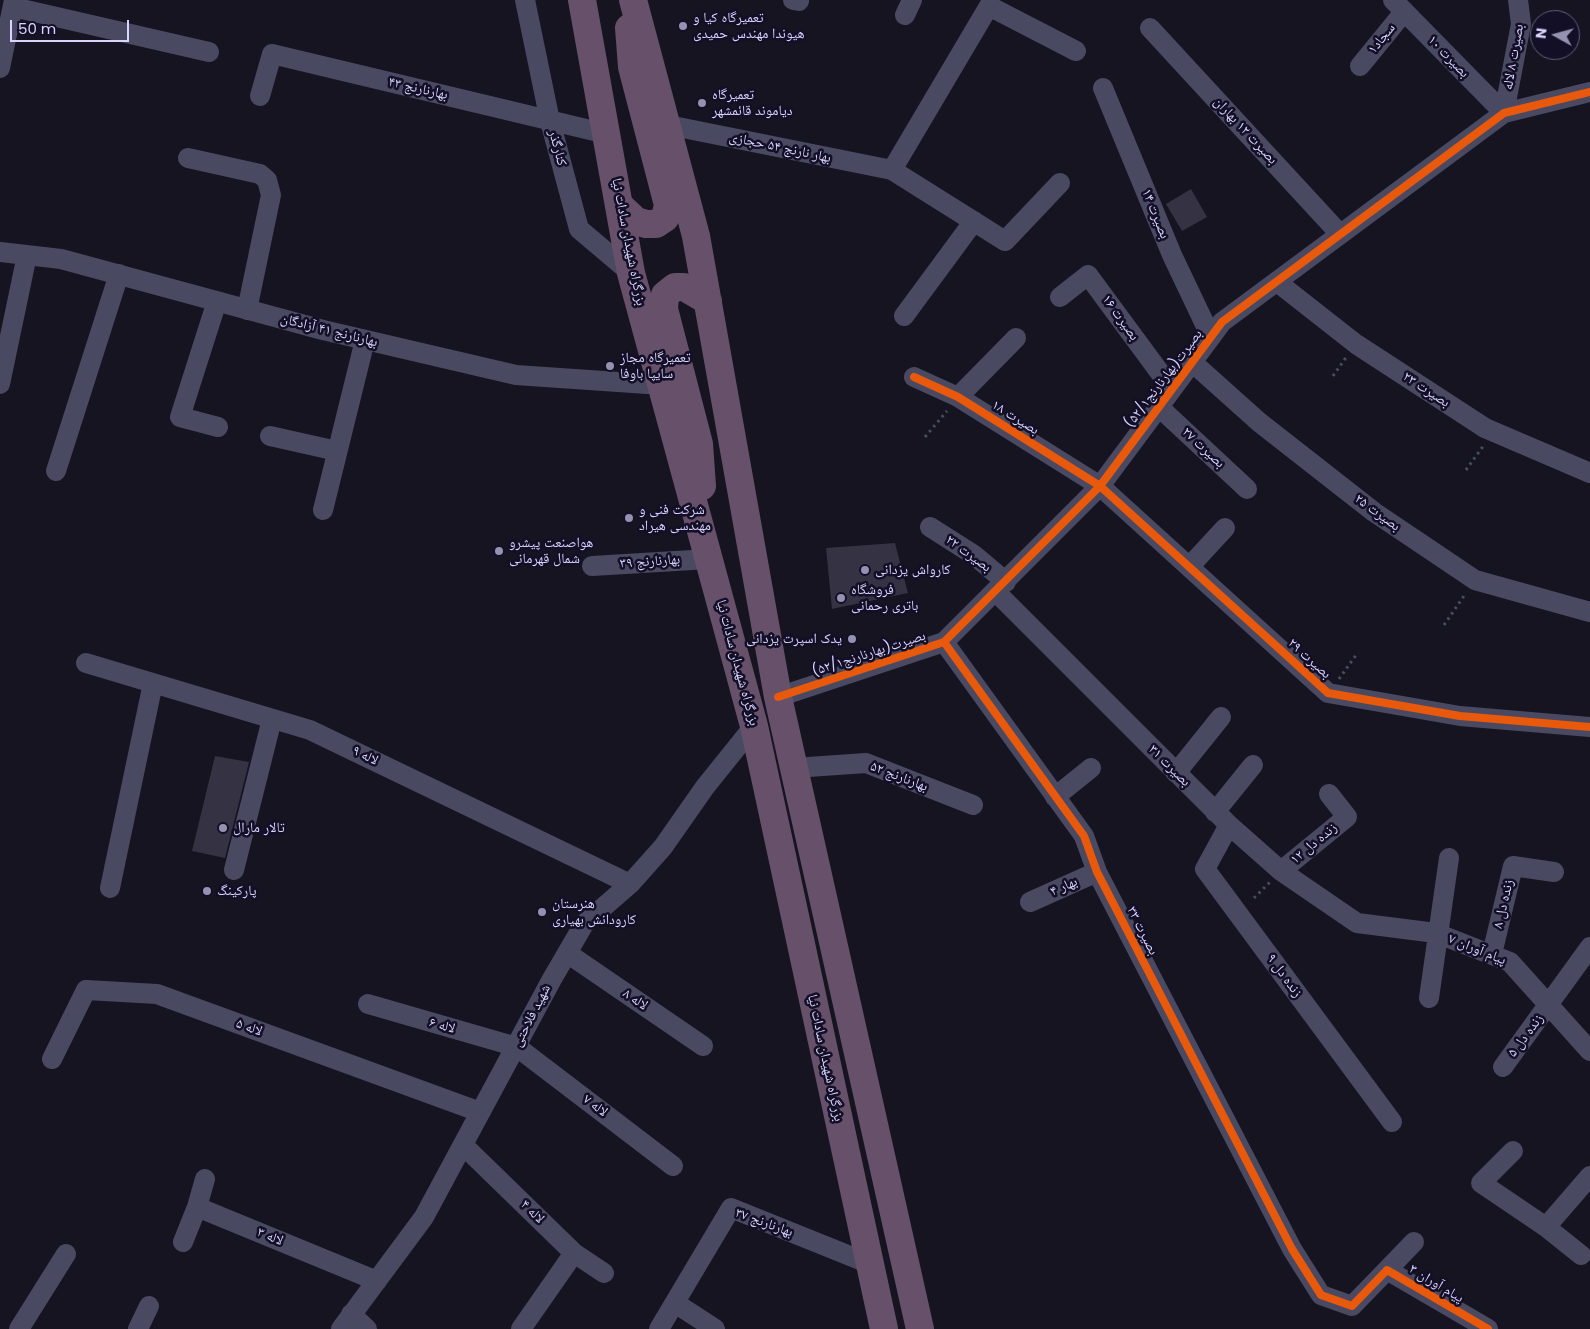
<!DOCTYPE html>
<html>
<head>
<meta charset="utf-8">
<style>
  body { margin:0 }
  #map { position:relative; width:1590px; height:1329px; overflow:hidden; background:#161421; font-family:Poppins,sans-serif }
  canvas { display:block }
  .north { position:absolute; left:1530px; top:10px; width:50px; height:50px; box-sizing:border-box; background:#130f26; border:1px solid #625e7d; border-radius:50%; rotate:277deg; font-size:14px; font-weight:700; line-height:20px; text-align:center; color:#d9d4ff }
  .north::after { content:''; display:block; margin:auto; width:18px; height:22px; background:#9591b1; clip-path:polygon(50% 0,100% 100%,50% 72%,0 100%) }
  .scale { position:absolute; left:10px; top:20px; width:119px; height:22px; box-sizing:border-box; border:2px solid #d9d4ff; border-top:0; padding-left:6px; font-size:15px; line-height:18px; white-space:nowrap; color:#d9d4ff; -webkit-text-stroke:4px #130f26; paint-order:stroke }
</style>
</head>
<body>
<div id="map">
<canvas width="1590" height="1329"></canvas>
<div class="north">N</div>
<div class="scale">50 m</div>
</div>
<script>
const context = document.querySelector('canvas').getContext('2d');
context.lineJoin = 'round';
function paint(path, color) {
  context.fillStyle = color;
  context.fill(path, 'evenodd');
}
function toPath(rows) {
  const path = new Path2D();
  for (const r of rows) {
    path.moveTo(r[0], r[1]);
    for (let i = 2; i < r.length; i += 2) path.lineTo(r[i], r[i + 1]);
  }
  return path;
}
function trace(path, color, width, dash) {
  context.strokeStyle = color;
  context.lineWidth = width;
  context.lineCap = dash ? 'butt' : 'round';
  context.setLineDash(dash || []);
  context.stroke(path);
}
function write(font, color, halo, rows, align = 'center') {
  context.font = font + ' Poppins,"Noto Naskh Arabic",sans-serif';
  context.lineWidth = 5;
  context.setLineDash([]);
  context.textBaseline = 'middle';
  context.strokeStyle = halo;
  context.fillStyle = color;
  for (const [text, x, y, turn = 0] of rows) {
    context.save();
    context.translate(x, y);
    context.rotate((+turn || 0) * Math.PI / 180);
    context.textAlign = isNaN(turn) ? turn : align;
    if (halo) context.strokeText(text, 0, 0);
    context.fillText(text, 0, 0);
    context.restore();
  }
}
paint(toPath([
  [1191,189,1207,217,1182,231,1166,204],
  [895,543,908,593,832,609,826,548],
  [215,756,249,762,225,858,192,851]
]), '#343243');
trace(toPath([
  [1333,376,1347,356],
  [925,437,947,411],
  [1466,470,1484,445],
  [1444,625,1466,593],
  [1339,679,1356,655],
  [1254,898,1270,882]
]), '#44505f', 3, [2.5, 4]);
trace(toPath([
  [525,0,550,121,579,229,631,273],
  [793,0,799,1],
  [1393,0,1504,113],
  [13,7,209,52],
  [905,15,912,0],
  [1150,28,1340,234],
  [1360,66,1404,12],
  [0,68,14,0],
  [1103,88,1172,255,1211,337],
  [260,96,272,54,607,134],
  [1504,113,1521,24,1518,0],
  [668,125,892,170,1005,241,1060,183],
  [188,158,260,174,267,180,271,195,247,310],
  [892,170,989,6,1076,51],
  [0,252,61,259,323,330,516,375,662,385],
  [1277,282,1356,344,1485,428,1590,473],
  [1060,297,1088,275,1172,389],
  [217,301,180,417,218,427],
  [904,316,974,221],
  [1192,362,1259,422,1374,512,1475,580,1590,612],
  [914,377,958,397,1100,486,1328,693,1460,716,1590,727],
  [0,384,27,255],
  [958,397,1016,338],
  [1159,407,1247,489],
  [270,436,337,451],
  [56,471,119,274],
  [323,510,365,340],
  [930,527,974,555,1006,582],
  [592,566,709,559],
  [1189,567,1225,528],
  [996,592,1229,825,1281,871,1357,923,1436,933,1510,962,1590,1051],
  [944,642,1084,836,1097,872,1292,1249,1321,1295,1352,1306,1387,1270,1488,1329],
  [86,663,310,730,630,884],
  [778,697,944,642,1100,486,1222,322,1504,113,1590,92],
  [794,768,866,763,973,805],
  [1176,773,1221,717],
  [1055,797,1091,768],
  [1215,812,1253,765],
  [1229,825,1205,869,1392,1122],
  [234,870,272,719],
  [1281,871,1347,817,1329,794],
  [110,888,153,683],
  [1030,902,1097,872],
  [567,953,703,1046],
  [1492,954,1513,866,1554,872],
  [1429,998,1449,858],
  [368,1004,517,1047,673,1166],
  [52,1059,86,990,157,994,480,1112],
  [1503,1067,1590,947],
  [463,1145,574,1253,604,1273],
  [1513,1151,1481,1183,1546,1227,1590,1176],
  [197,1207,205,1179],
  [1546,1227,1581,1255],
  [183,1242,197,1207,377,1281],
  [1387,1270,1414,1242],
  [675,1303,715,1329],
  [351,1314,367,1329],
  [19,1329,66,1254],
  [138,1329,149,1306],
  [341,1329,424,1217,552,979,584,924,630,884,663,847,705,787,754,726],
  [521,1329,574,1253],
  [659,1329,731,1208,870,1264]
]), '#4a4962', 20);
trace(toPath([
  [582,0,631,273,754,726,884,1329],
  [633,0,696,236,778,697,920,1329],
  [619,205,636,221,646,224,656,224,665,218,668,205,632,67,629,28],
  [702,486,699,444,664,309,665,295,675,287,684,287,708,301]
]), '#67516a', 28);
trace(toPath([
  [914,377,958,397,1100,486,1328,693,1460,716,1590,727],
  [944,642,1084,836,1097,872,1292,1249,1321,1295,1352,1306,1387,1270,1488,1329],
  [778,697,944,642,1100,486,1222,322,1504,113,1590,92]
]), '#e8590c', 8);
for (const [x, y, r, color] of [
  [683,26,5,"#9591b1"],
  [702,103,5,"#9591b1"],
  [610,366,5,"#9591b1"],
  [629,518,5,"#9591b1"],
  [499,551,5,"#9591b1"],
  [865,570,5,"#9591b1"],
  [841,598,5,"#9591b1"],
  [852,639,5,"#9591b1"],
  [223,828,5,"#9591b1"],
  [207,891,5,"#9591b1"],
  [542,912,5,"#9591b1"]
]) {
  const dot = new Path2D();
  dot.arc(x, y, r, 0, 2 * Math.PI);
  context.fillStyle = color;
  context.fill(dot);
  trace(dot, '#130f26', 2);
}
write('14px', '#d9d4ff', '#130f26', [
  ["تعمیرگاه کیا و",693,18],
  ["هیوندا مهندس حمیدی",693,34],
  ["تعمیرگاه",712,95],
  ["دیاموند قائمشهر",712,111],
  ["تعمیرگاه مجاز",620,358],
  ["سایپا باوفا",620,374],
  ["شرکت فنی و",639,510],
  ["مهندسی هیراد",639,526],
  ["هواصنعت پیشرو",509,543],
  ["شمال قهرمانی",509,559],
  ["کارواش یزدانی",875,570],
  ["فروشگاه",851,590],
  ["باتری رحمانی",851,606],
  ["یدک اسپرت یزدانی",842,639,"right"],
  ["تالار مارال",233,828],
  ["پارکینگ",217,891],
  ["هنرستان",552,904],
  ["کارودانش بهیاری",552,920]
], 'left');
write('14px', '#d9d4ff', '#130f26', [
  ["سجاد۱",1382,39,-51],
  ["بصیرت ۱۰",1448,57,46],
  ["بصیرت ۸ لاله",1514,57,-80],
  ["بهارنارنج ۴۳",418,89,13],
  ["بصیرت ۱۲ بهاران",1245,131,47],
  ["کنارگذر",557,148,75],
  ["بهار نارنج ۵۴ حجازی",780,148,12],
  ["بصیرت ۱۴",1155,214,68],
  ["بزرگراه شهیدان سادات نیا",628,242,79],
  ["بصیرت ۱۶",1120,318,54],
  ["بهارنارنج ۴۱ آزادگان",329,331,14],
  ["بصیرت(بهارنارنج۵۲/۱)",1164,379,-53],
  ["بصیرت ۲۳",1426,390,33],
  ["بصیرت ۱۸",1015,418,32],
  ["بصیرت ۲۷",1203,448,43],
  ["بصیرت ۲۵",1377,513,36],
  ["بصیرت ۲۲",968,554,36],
  ["بهارنارنج ۳۹",650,562,-4],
  ["بصیرت(بهارنارنج۵۲/۱)",869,654,-18],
  ["بصیرت ۲۹",1309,659,42],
  ["بزرگراه شهیدان سادات نیا",737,663,75],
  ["لاله ۹",365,756,26],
  ["بصیرت ۳۱",1169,766,45],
  ["بهارنارنج ۵۲",899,777,21],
  ["زنده دل ۱۲",1314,844,-40],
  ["بهار ۴",1064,887,-24],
  ["زنده دل ۸",1504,904,-77],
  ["بصیرت ۳۳",1142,931,63],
  ["پیام آوران ۷",1477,950,22],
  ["زنده دل ۹",1284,976,54],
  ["لاله ۸",635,1000,34],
  ["شهید فلاحتی",532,1016,-63],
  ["لاله ۶",442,1026,16],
  ["لاله ۵",249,1028,20],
  ["زنده دل ۵",1526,1036,-53],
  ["بزرگراه شهیدان سادات نیا",825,1058,78],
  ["لاله ۷",595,1106,37],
  ["لاله ۴",532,1212,44],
  ["بهارنارنج ۳۷",764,1223,20],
  ["لاله ۳",270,1237,22],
  ["پیام آوران ۳",1436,1284,31]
]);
</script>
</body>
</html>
